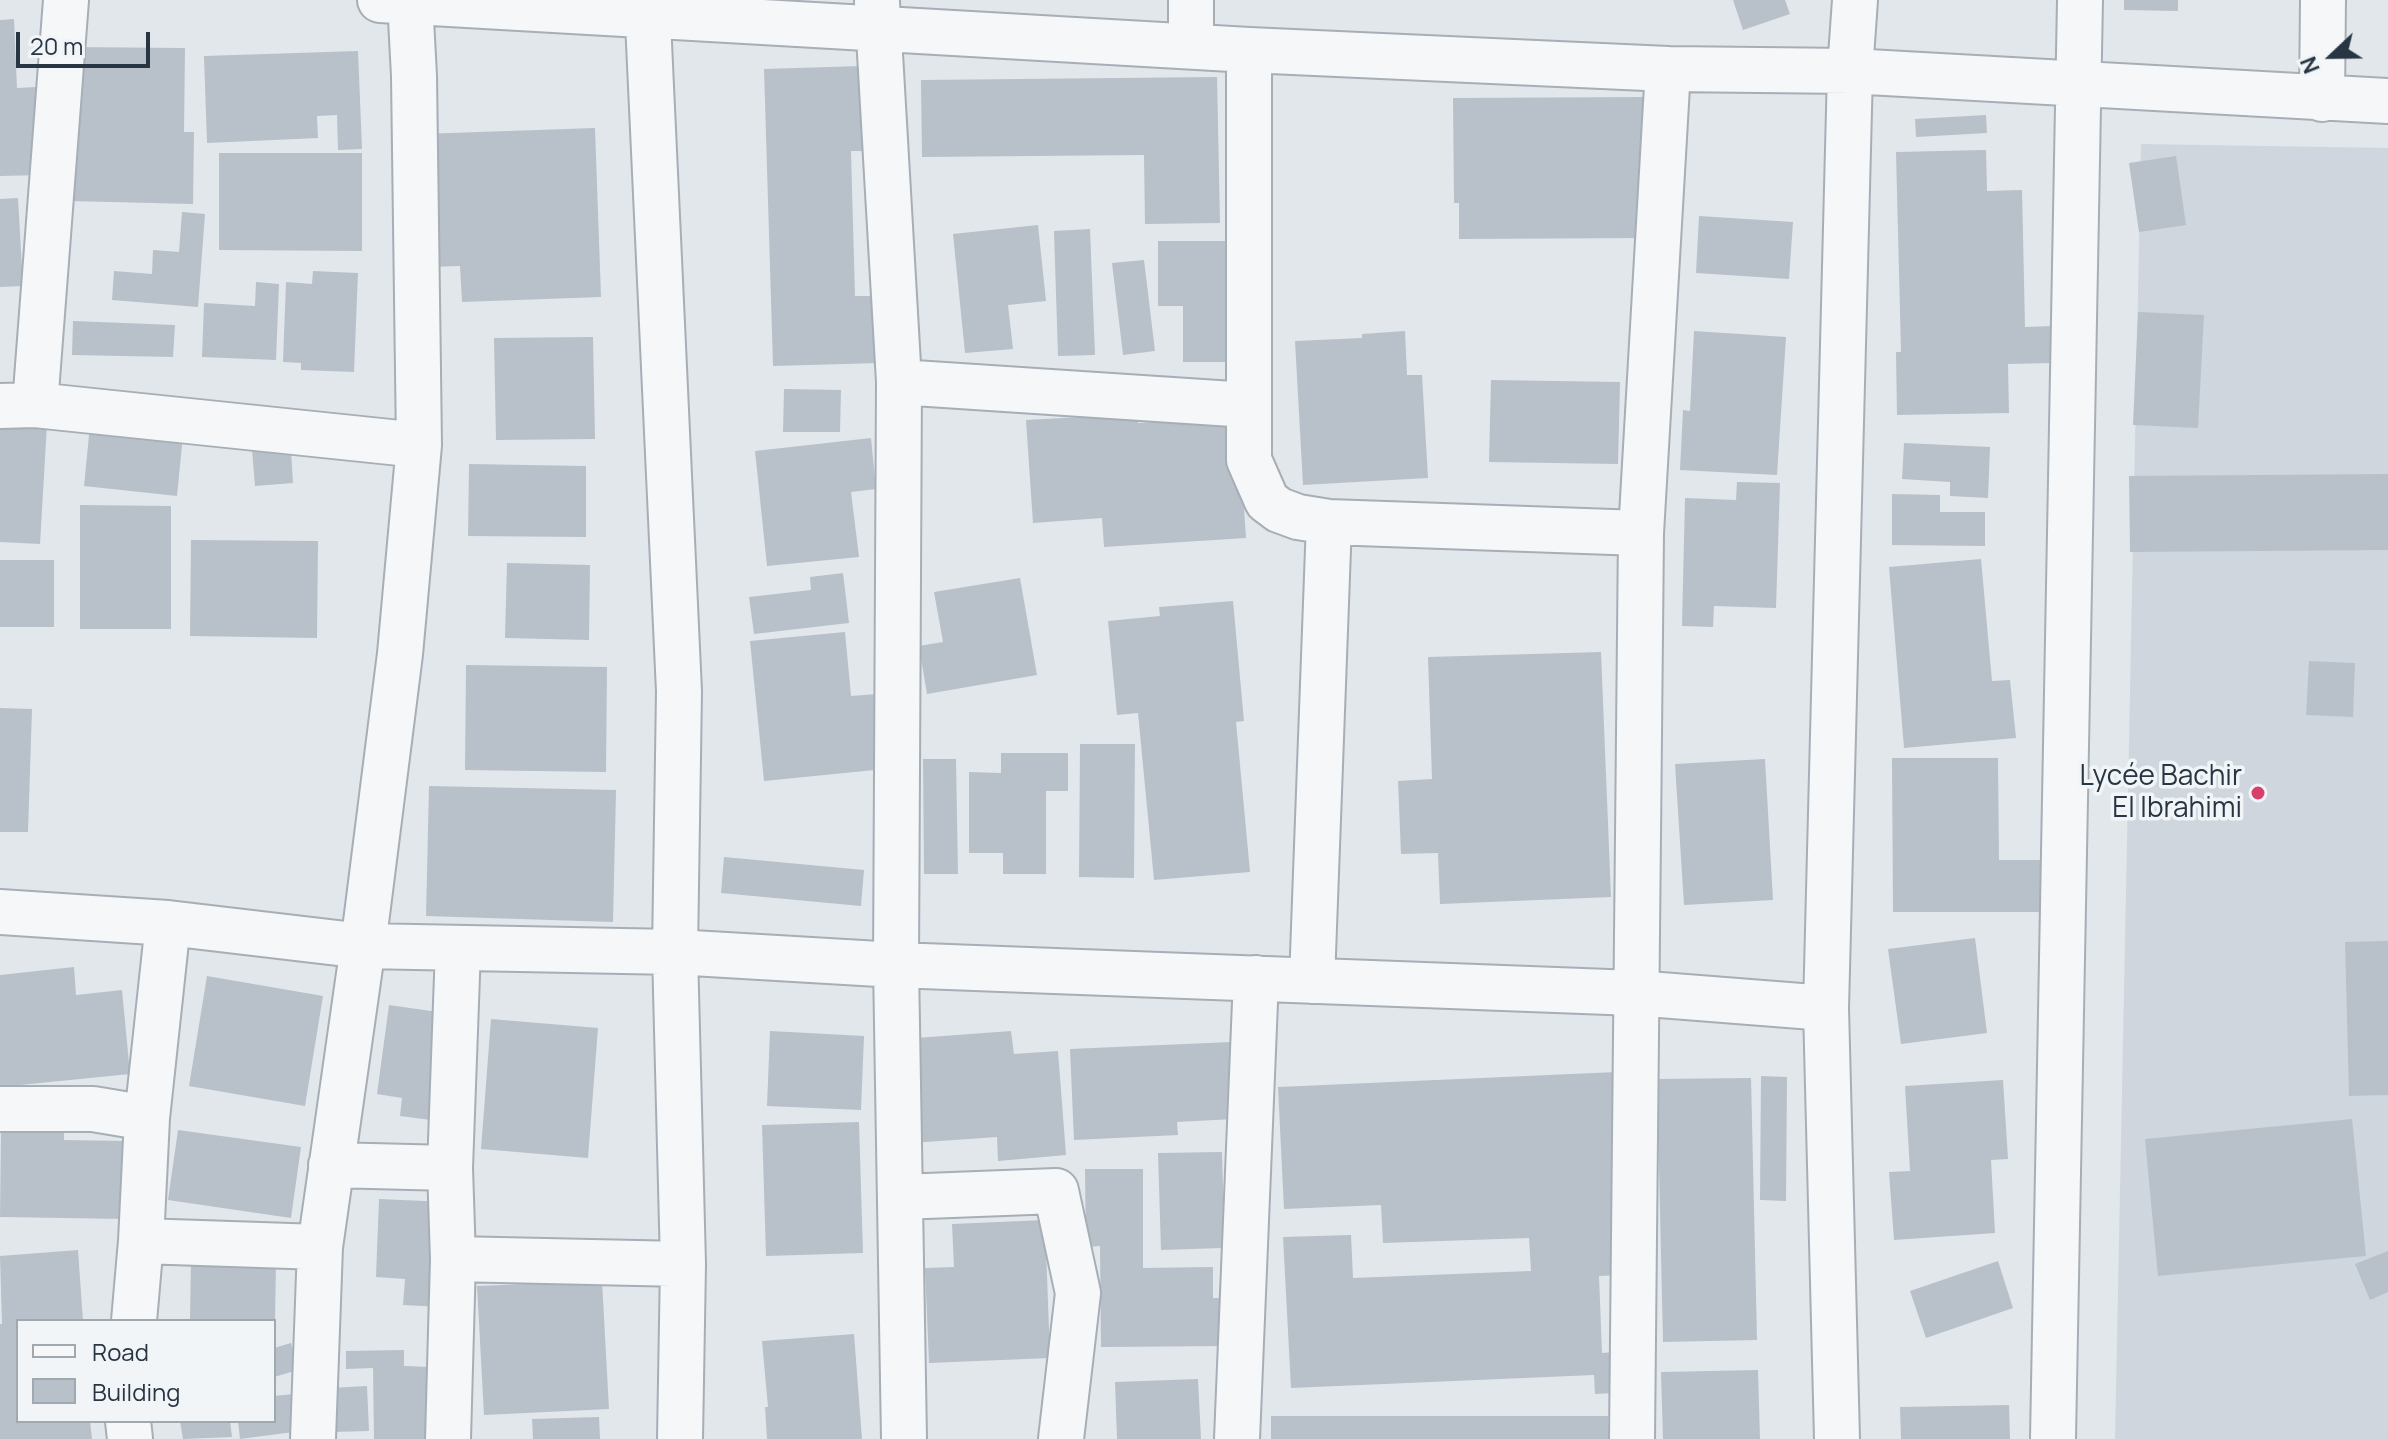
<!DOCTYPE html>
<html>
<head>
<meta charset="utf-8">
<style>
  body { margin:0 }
  #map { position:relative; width:2388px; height:1439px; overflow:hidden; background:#e2e7eb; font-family:Manrope,sans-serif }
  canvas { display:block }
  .legend { position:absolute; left:16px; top:1319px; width:260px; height:104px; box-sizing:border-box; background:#f2f5f8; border:2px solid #a1a9b0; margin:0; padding:10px 14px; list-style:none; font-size:24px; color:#283644 }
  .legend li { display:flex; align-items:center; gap:16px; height:40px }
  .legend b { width:40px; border:2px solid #a1a9b0 }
  .north { position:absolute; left:2292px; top:16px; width:80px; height:80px; -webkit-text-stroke:6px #f2f5f8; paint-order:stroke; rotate:248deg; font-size:22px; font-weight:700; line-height:32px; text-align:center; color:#283644 }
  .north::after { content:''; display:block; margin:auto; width:28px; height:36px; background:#283644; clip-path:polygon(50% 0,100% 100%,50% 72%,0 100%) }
  .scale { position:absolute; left:16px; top:32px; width:134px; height:36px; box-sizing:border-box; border:4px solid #283644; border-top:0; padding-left:10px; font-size:24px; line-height:28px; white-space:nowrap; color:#283644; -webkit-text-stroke:6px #f2f5f8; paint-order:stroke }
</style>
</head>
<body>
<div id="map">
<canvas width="2388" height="1439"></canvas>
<ul class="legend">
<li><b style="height:10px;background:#f5f7f9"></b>Road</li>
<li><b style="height:22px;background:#b8c0c9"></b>Building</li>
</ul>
<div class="north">N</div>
<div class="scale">20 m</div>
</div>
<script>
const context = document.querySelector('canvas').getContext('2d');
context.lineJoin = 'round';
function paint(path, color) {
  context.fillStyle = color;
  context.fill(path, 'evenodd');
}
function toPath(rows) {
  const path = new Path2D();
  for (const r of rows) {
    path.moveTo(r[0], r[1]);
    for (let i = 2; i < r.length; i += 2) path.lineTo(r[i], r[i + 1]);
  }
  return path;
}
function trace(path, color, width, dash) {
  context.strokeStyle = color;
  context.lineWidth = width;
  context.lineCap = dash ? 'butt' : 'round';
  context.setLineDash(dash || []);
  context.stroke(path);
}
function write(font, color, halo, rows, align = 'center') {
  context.font = font + ' Manrope,sans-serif';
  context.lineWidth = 7;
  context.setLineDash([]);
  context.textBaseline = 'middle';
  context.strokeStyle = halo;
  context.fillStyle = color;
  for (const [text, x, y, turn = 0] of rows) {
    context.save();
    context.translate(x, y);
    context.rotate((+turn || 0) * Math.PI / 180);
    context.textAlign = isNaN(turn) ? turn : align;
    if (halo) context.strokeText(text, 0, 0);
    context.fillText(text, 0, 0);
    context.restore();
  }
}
paint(toPath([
  [2141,144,2388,148,2388,1439,2115,1439]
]), '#cfd6dd');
paint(toPath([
  [1733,0,1785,0,1790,14,1743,30],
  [2124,0,2178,0,2178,11,2124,10],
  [14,19,17,88,36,87,40,175,0,176,0,20],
  [71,47,185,48,184,132,194,132,193,204,69,201],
  [358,51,362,149,338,150,337,115,317,116,318,138,207,143,204,56],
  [862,66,864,151,851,151,855,296,877,296,880,363,773,366,764,69],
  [1217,77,1220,223,1145,224,1144,155,922,157,921,80],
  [1647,97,1648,238,1459,239,1459,203,1454,203,1453,98],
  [1986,115,1987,133,1916,137,1915,119],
  [595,128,601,297,462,302,460,266,427,267,421,134],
  [1986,150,1987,191,2022,190,2025,327,2053,326,2054,363,2008,364,2009,413,1897,415,1896,352,1901,352,1896,152],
  [219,153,362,153,362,251,219,250],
  [2176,156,2186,225,2139,232,2129,163],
  [18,198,23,286,0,287,0,199],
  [182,212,205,214,198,307,112,300,114,271,152,274,153,250,179,252],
  [1699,216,1793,222,1789,279,1696,273],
  [1038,225,1046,301,1008,305,1013,349,965,353,953,234],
  [1090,229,1095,355,1058,356,1054,231],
  [1158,241,1240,241,1240,362,1183,362,1183,306,1158,306],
  [1144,260,1155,351,1123,355,1112,263],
  [313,271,358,273,354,372,301,370,301,363,283,362,286,282,312,284],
  [256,282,279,284,276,360,202,357,204,303,255,306],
  [2138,312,2204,315,2198,428,2133,425],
  [73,321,175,325,173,357,72,355],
  [1405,331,1407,375,1422,375,1428,478,1303,485,1295,341,1362,338,1362,334],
  [1694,331,1786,337,1777,475,1680,470,1683,410,1690,411],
  [593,337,595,439,496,440,494,338],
  [1491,380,1620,382,1618,464,1489,462],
  [784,389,841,390,840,432,783,432],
  [1137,414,1138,423,1238,417,1246,538,1104,547,1102,518,1033,523,1026,420],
  [91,415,184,425,177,496,84,486],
  [0,421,47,424,40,544,0,542],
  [290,435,293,483,255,486,251,438],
  [871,438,876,489,851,492,859,557,767,566,755,451],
  [1904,443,1990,447,1988,498,1950,496,1950,482,1902,479],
  [469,464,586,466,586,537,468,536],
  [2388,474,2388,550,2130,552,2129,476],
  [1737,482,1780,483,1776,608,1714,606,1713,627,1682,626,1685,498,1736,500],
  [1892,494,1940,495,1940,512,1985,512,1985,546,1892,545],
  [80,505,171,506,171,629,80,629],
  [191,540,318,541,317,638,190,636],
  [1981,559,1992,681,2010,680,2016,738,1904,748,1889,567],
  [0,560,54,560,54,627,0,627],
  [507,563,590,565,589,640,505,638],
  [843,573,849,623,754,634,749,597,811,590,810,577],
  [1020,578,1037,675,927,694,919,646,943,642,934,592],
  [1233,601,1244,721,1236,722,1250,872,1154,880,1138,713,1117,715,1108,621,1160,616,1159,607],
  [845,632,851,696,877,694,885,769,764,781,750,641],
  [1601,652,1611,897,1440,904,1438,853,1401,854,1398,781,1432,779,1428,657],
  [2309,661,2355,663,2353,717,2306,715],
  [466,665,607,667,606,772,465,770],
  [0,708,32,709,28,832,0,832],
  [1080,744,1135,744,1134,878,1079,877],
  [1001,753,1068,753,1068,791,1046,791,1046,874,1003,874,1003,853,969,853,969,772,1001,773],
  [1892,758,1998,758,1999,860,2055,860,2056,912,1893,912],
  [923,759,956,759,958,874,924,874],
  [1765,759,1773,900,1684,905,1675,764],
  [429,786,616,790,613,922,426,916],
  [724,857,864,870,861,906,721,893],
  [1975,938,1987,1033,1901,1044,1888,949],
  [2388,941,2388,1095,2349,1096,2345,942],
  [74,967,76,995,122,990,130,1074,0,1087,0,975],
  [207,976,323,996,305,1106,189,1086],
  [389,1005,445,1013,431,1120,400,1116,402,1098,377,1094],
  [491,1019,598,1028,588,1158,481,1149],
  [770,1031,864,1036,861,1110,767,1106],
  [1011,1031,1014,1054,1058,1051,1066,1155,998,1161,997,1137,911,1143,903,1039],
  [1231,1042,1234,1119,1177,1122,1178,1135,1074,1140,1070,1049],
  [1617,1072,1626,1275,1599,1276,1602,1353,1629,1351,1631,1392,1595,1394,1594,1375,1291,1388,1283,1237,1351,1235,1353,1278,1531,1271,1529,1238,1383,1243,1381,1205,1284,1209,1278,1087],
  [1761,1076,1787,1077,1786,1201,1760,1200],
  [1751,1078,1757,1340,1663,1342,1657,1079],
  [2003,1080,2008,1159,1991,1160,1995,1233,1894,1240,1889,1172,1910,1171,1905,1086],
  [2352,1119,2366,1256,2158,1276,2145,1139],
  [859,1122,863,1253,766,1256,762,1125],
  [178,1130,301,1147,291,1218,168,1200],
  [1,1131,64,1132,64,1140,127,1141,126,1219,0,1217],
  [1222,1152,1224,1222,1222,1222,1222,1248,1161,1250,1158,1153],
  [1085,1169,1143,1169,1143,1268,1213,1267,1213,1298,1228,1298,1228,1346,1101,1347,1100,1246,1086,1247],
  [379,1199,447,1202,442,1307,403,1305,405,1279,376,1277],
  [1045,1220,1050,1358,929,1363,925,1268,954,1267,952,1224],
  [78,1250,83,1321,18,1321,18,1421,90,1421,92,1439,0,1439,0,1324,2,1324,0,1256],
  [2388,1251,2388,1292,2370,1300,2355,1264],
  [191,1259,276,1261,275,1321,190,1321],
  [1998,1261,2013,1308,1926,1338,1910,1291],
  [602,1281,609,1409,484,1415,477,1286],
  [854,1334,862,1439,767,1439,765,1407,768,1407,762,1341],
  [291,1343,298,1370,274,1377,274,1348],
  [404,1350,404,1366,432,1367,433,1439,374,1439,373,1368,346,1369,346,1351],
  [1758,1370,1760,1439,1663,1439,1661,1372],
  [1198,1379,1201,1439,1117,1439,1115,1382],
  [367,1386,369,1431,332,1432,330,1388],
  [304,1393,309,1430,240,1439,238,1421,274,1421,274,1396],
  [2009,1405,2010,1439,1901,1439,1900,1407],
  [1271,1416,1608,1416,1608,1439,1271,1439],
  [599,1417,600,1439,533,1439,532,1419],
  [180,1421,230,1421,232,1437,183,1439]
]), '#b8c0c9');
const minor = toPath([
  [380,0,1249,50,1668,69,1850,71,2388,101],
  [647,0,679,691,675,952,683,1264,680,1439],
  [877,2,899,382,896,965,904,1439],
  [1191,46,1191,0],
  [1249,50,1249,460,1267,501,1279,510,1298,517,1329,522],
  [2322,99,2323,0],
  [899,382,1248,405],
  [35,405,66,0],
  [0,406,35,405,419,445],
  [0,912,168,923,363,946,675,952,896,965,1635,993,1826,1008],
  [1312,981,1329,522,1641,533],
  [0,1109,93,1109,147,1118],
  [331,1165,450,1168],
  [900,1197,1056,1191,1078,1293,1061,1439],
  [141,1241,320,1247],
  [453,1259,683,1264],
  [134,1321,141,1241,147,1118,168,923],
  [128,1421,130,1439],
  [313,1439,320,1247,363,946,400,654,419,445,414,76,410,0],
  [448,1439,453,1259,450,1168,458,948],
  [1237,1439,1256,978],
  [1632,1439,1641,533,1668,69],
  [1837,1439,1826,1008,1850,71,1855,0],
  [2053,1439,2080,0]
]);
trace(minor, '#a6aeb6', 48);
trace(minor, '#f5f7f9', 44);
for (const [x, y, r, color] of [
  [2258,793,8,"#d83f6a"]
]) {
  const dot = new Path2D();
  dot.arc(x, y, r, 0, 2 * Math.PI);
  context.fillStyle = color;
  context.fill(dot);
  trace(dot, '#f2f5f8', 3);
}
write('28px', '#283644', '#f2f5f8', [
  ["Lycée Bachir",2242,777],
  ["El Ibrahimi",2242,809]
], 'right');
</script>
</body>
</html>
